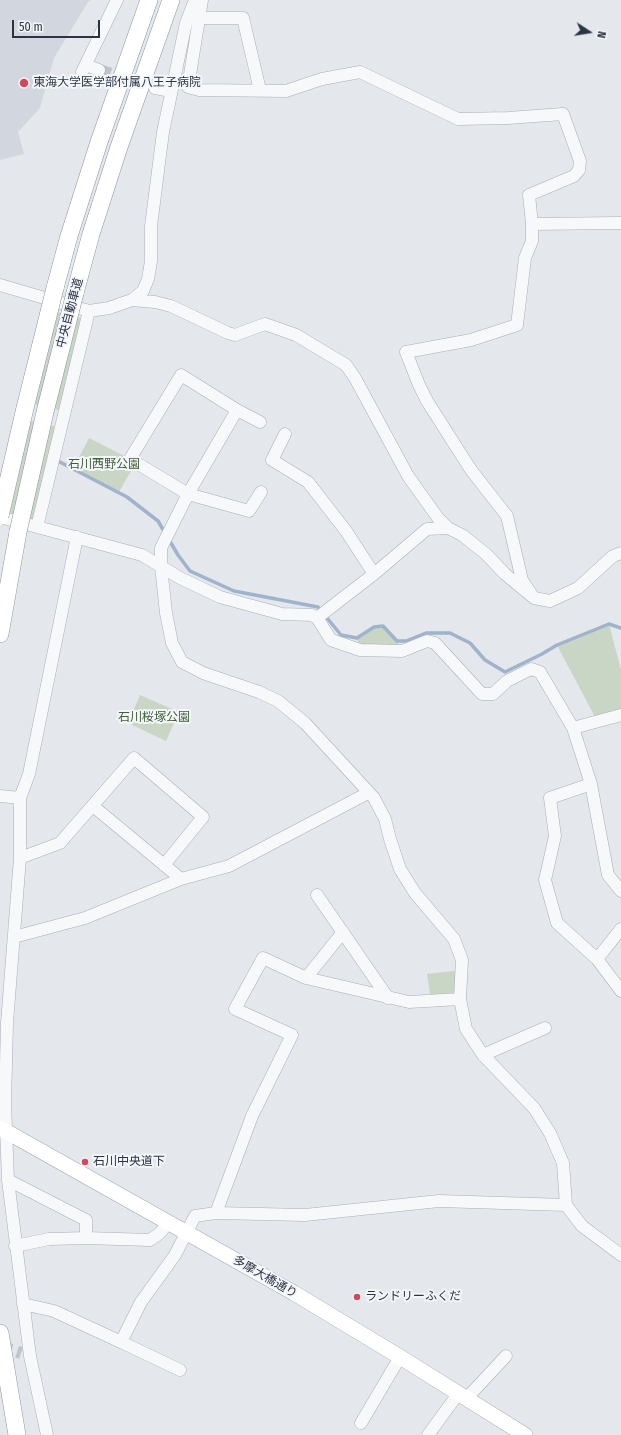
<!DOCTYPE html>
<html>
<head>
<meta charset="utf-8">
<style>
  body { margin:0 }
  #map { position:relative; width:621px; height:1435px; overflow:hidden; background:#e4e7ec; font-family:"Fira Sans Condensed",sans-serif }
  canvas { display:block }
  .north { position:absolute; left:569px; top:12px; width:40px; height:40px; -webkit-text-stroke:3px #f4f6f9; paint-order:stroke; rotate:102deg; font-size:11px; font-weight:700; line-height:16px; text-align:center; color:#2b3445 }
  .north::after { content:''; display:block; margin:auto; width:14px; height:18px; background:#2b3445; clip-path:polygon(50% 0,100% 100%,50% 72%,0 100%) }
  .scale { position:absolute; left:12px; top:20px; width:88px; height:18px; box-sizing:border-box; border:2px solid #2b3445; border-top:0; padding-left:5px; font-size:12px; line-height:14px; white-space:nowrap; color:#2b3445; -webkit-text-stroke:3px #f4f6f9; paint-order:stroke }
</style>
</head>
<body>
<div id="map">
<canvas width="621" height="1435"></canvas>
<div class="north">N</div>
<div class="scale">50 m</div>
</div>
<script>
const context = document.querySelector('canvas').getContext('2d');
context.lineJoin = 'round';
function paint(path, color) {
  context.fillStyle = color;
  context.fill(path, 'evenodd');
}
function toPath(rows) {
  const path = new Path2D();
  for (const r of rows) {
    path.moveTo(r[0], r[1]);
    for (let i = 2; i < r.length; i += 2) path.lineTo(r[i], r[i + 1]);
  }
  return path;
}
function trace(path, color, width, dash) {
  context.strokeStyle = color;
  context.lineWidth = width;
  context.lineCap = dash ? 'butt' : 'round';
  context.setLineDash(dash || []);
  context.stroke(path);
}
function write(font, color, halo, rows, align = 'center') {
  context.font = font + ' "Fira Sans Condensed","Noto Sans JP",sans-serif';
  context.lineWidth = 4;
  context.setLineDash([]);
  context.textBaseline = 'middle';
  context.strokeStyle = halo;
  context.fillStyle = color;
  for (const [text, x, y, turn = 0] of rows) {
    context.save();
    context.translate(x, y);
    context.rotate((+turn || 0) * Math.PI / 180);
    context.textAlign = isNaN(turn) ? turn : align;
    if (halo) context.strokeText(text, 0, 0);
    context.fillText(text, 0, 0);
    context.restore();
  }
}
paint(toPath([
  [0,0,91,0,88,2,54,58,40,108,18,132,24,154,0,160]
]), '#d2d6de');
paint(toPath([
  [44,309,84,319,60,410,20,401],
  [14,417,57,427,34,523,0,511],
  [89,438,136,462,119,492,73,469],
  [609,624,621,670,621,715,597,721,557,645],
  [383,626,397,641,402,651,360,650,357,638,374,627],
  [140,695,179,712,166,741,128,723],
  [462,970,460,999,431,1001,427,974]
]), '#c9d6c5');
trace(toPath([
  [58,461,127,497,158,521,165,533],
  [168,538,178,555,190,571,234,591,318,607,341,635,357,638,374,627,383,626,397,641,406,641,426,633,450,633,470,643,485,660,505,672,542,654,557,645,609,624,621,628]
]), '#9fb4cc', 3.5);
trace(toPath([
  [99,70,149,86],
  [0,1346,21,1353]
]), '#bfc3cb', 12, [12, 6]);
const minor = toPath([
  [202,0,188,87,199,90,286,91,322,79,360,72,458,119,508,118,563,114,580,161,579,170,574,176,529,195,532,224,532,241,525,258,517,325,471,340,406,352,419,385,427,401,471,470,507,516,522,580,534,598],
  [199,18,243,18,260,90],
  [86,65,99,70],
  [82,72,117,0],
  [155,88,171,91],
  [532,224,621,223],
  [0,285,89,311,109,308,132,300,143,291,148,279,151,261,151,226,163,132,186,23,195,0],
  [132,300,155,302,171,306,228,333,235,335,265,324,296,335,346,365,355,378,408,476,438,518,448,528,462,535,486,554,505,574,534,598,550,601,578,588,613,556,621,553],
  [237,410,188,494,161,548,161,566,166,613,172,643,182,662,203,673,259,692,278,701,305,723,374,798,385,819,390,839,400,869,415,893,454,939,462,960,460,999,466,1029,483,1055,534,1108,550,1133,563,1163,566,1205,582,1226,621,1255],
  [260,422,237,410,181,375,130,459,188,494,249,511,261,492],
  [285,434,272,460,308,482,346,531,374,574],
  [0,517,142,555,180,578,220,597,282,614,312,615,317,618,331,640,360,650,402,651,427,641,435,643,482,694,493,694,507,681,531,669,540,672,573,728,591,784,608,875,621,891],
  [37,527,89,311],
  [317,618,374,574,427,529,448,528],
  [573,728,621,715],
  [591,784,550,798,555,836,545,880,557,923,597,959,621,991],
  [0,796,20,798],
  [93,806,181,879],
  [20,858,60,843,134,758,203,817,164,865],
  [317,895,388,998],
  [14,937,85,918,181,879,229,866,368,793],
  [597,959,621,929],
  [306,978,343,932],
  [483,1055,545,1028],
  [8,1180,86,1220,86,1238],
  [216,1213,252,1116,292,1035,235,1009,263,958,306,978,409,1002,460,999],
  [15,1246,49,1239,86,1238,150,1240,160,1233,169,1222],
  [23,1304,54,1311,121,1342,141,1302,175,1255,195,1216,216,1213,305,1215,439,1201,566,1205],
  [121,1342,180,1370],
  [466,1399,506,1356],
  [361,1423,400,1357],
  [47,1435,30,1356,8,1180,5,1103,7,1023,20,858,20,798,29,774,77,537],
  [428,1435,458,1394]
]);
const major = toPath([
  [0,1128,294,1293,400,1357,525,1435]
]);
const highway = toPath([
  [55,288,69,236,99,142,149,0],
  [75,293,91,234,119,147,171,0],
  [0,634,18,532],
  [0,1333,17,1435]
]);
trace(minor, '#a9aeb7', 13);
trace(major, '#a3abb8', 16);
trace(highway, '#8b94a3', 18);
trace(minor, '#f7f8fa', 12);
trace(major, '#fff', 15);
trace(highway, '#fff', 17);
const highwayBridge = toPath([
  [0,516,25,408,55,288],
  [18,532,45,412,75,293]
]);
trace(highwayBridge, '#8b94a3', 18, []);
trace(highwayBridge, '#fff', 17);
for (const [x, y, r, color] of [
  [24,83,5,"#d1495b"],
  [85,1162,4,"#d1495b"],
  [357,1297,4,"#d1495b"]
]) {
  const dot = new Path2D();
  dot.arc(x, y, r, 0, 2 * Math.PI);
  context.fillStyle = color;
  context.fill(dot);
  trace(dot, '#f4f6f9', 1.5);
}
write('12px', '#2b3445', '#f4f6f9', [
  ["東海大学医学部付属八王子病院",33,83],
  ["石川中央道下",93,1162],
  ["ランドリーふくだ",365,1297]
], 'left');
write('12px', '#2b3445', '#f4f6f9', [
  ["中央自動車道",70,313,-75],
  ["多摩大橋通り",265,1277,30]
]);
write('12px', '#3f6138', '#f4f6f9', [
  ["石川西野公園",104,465],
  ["石川桜塚公園",154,718]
]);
</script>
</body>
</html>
